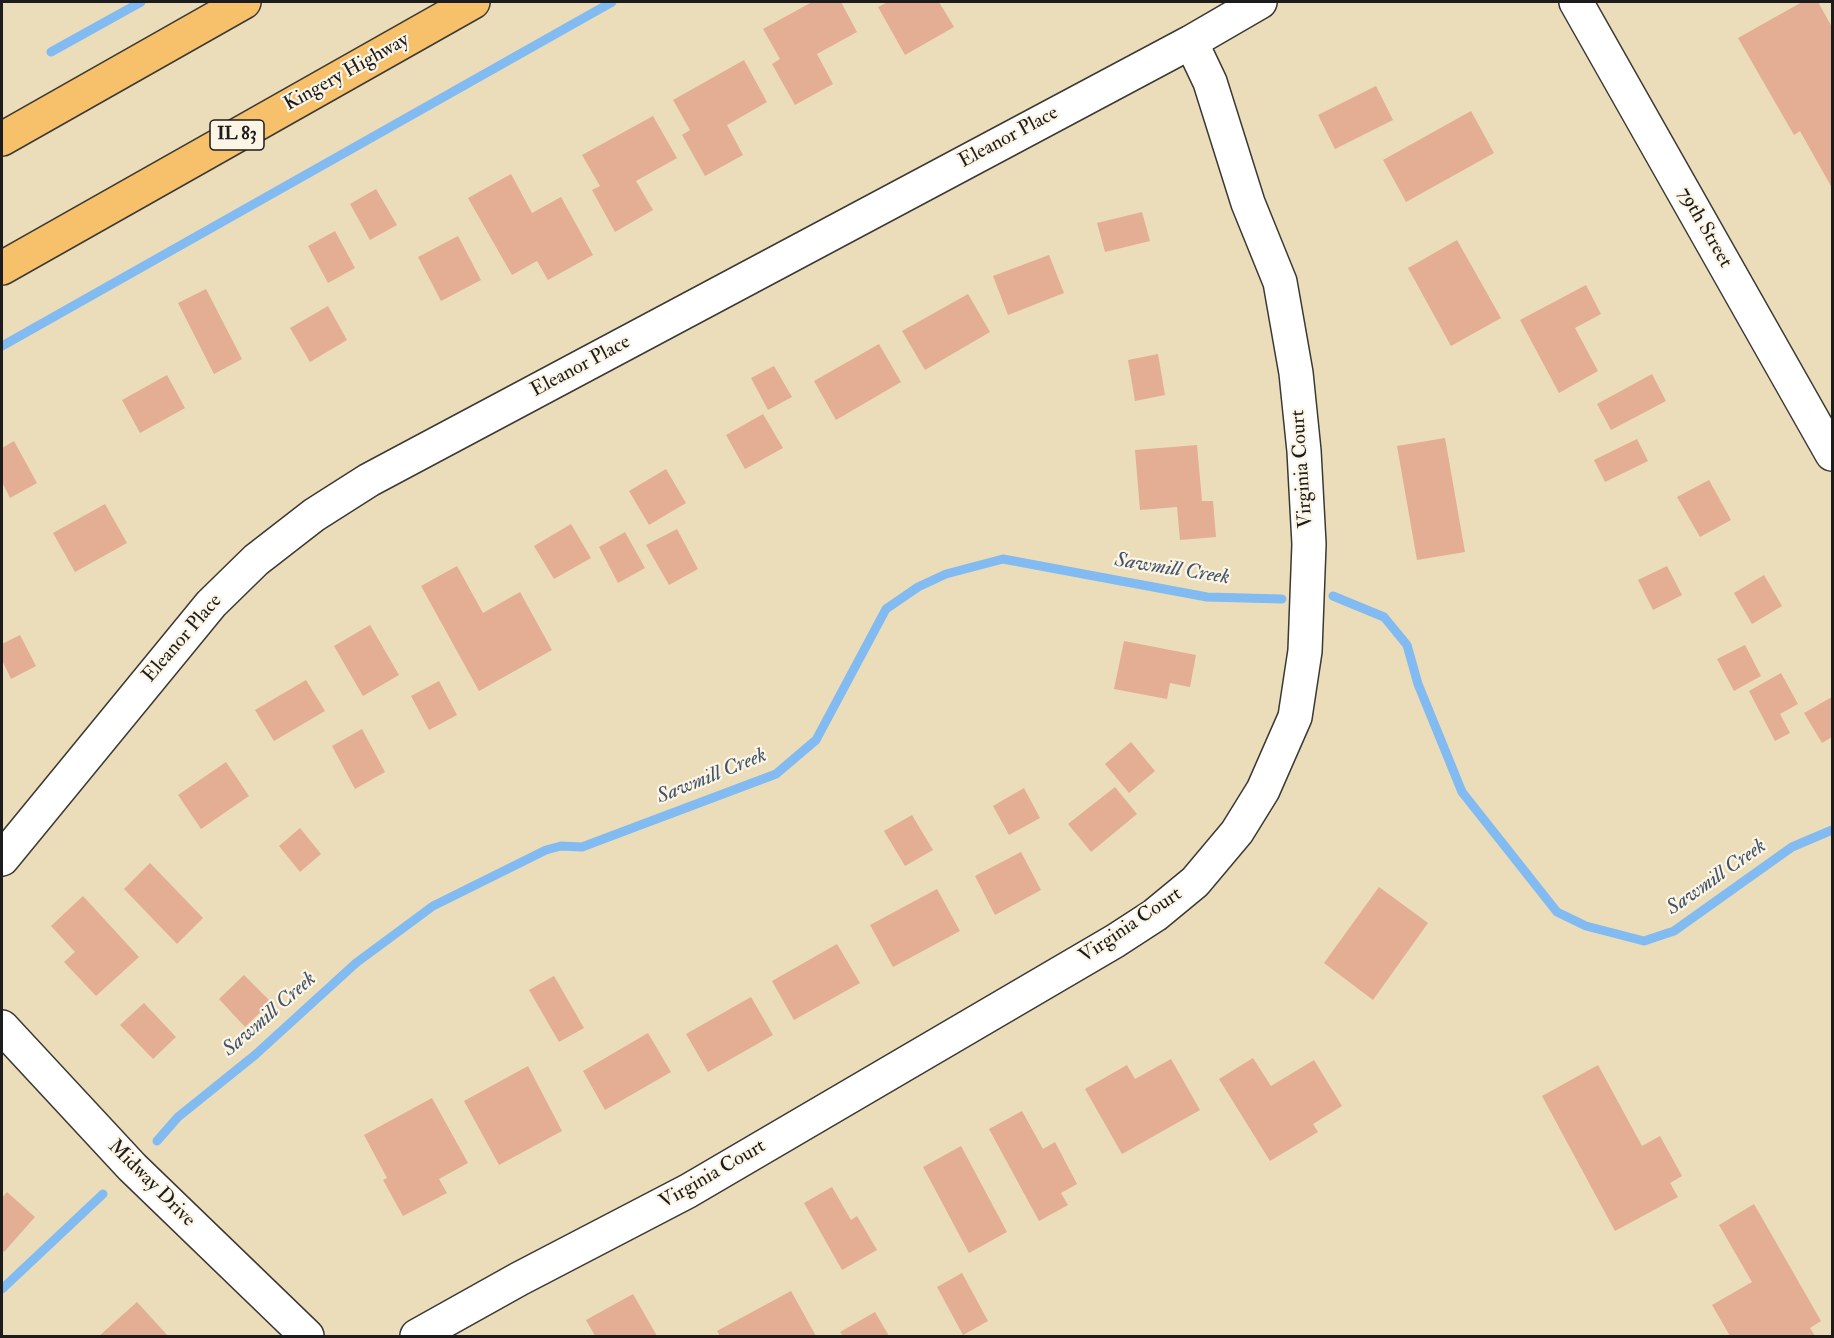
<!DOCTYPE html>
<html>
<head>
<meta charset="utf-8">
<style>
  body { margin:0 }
  #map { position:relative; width:1834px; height:1338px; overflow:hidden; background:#ebddb9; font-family:"IM FELL Double Pica",serif }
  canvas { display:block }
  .frame { position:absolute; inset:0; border:3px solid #1c1c1c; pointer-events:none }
</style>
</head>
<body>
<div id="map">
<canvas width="1834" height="1338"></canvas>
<div class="frame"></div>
</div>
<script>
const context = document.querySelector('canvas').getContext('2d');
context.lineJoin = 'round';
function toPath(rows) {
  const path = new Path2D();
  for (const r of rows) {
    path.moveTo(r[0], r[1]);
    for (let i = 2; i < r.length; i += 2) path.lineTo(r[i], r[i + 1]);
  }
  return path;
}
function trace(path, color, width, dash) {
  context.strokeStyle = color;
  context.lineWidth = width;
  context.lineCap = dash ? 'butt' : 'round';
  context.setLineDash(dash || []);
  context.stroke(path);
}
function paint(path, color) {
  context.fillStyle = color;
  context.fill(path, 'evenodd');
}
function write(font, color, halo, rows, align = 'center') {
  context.font = font + ' "IM FELL Double Pica",serif';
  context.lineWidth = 4.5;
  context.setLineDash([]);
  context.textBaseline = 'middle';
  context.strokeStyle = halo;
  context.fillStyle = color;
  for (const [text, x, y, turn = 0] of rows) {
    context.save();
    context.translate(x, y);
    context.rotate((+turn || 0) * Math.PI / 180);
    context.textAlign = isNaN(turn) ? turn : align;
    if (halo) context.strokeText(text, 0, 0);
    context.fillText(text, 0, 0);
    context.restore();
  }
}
trace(toPath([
  [51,52,141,2],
  [2,346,612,2],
  [1333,596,1384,617,1407,645,1418,684,1462,792,1557,912,1586,926,1644,941,1674,931,1792,847,1832,830],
  [157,1141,178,1117,255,1055,356,963,433,906,546,850,561,846,582,847,776,774,816,740,886,609,918,587,946,574,1003,559,1207,597,1282,599],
  [2,1289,103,1194]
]), '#82baf2', 9);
paint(toPath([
  [812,2,841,2,857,32,817,54,833,84,795,105,772,64,780,59,763,29],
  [888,2,939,2,954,27,905,55,878,7],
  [1802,2,1818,2,1832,27,1832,188,1800,131,1794,135,1738,38],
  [744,60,767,102,727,125,743,155,705,176,682,135,690,130,673,100],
  [1376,86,1393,120,1335,149,1318,115],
  [1471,111,1494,153,1406,202,1383,160],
  [653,116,677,158,636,181,653,210,615,232,592,190,600,186,582,155],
  [511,174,532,213,561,197,593,255,548,280,537,261,512,275,468,198],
  [376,189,397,225,370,240,350,204],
  [1142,212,1150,241,1105,252,1097,223],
  [335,231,355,268,328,283,308,246],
  [458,236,481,280,441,301,418,257],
  [1457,240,1501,318,1451,346,1408,268],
  [1049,255,1064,293,1008,315,993,276],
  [1586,285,1601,314,1575,328,1598,371,1559,393,1520,320],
  [206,289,242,359,214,374,178,303],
  [968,294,990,332,925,370,902,331],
  [328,306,347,340,310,362,290,328],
  [879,344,901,382,836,420,814,381],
  [1158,354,1165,395,1135,401,1128,360],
  [774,366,792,397,768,410,751,378],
  [1652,374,1666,401,1611,430,1597,404],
  [167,375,185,408,140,433,122,400],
  [763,414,783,448,745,469,726,435],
  [1445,438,1465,552,1417,560,1397,446],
  [1637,439,1648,461,1605,482,1594,460],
  [14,441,37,483,10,498,2,482,2,448],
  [1197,445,1202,501,1213,501,1216,537,1180,540,1177,507,1140,510,1135,450],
  [666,469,686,503,649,525,629,491],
  [1709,480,1731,520,1700,537,1677,497],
  [105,504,127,543,75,572,53,533],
  [571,524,591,558,554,579,534,546],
  [677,529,698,569,669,585,646,545],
  [625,532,645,568,618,583,599,547],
  [457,566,483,613,520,592,552,650,479,691,421,586],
  [1667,566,1682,595,1653,610,1638,580],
  [1764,575,1782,606,1752,624,1734,593],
  [370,625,399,675,363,696,334,646],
  [20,635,36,666,11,679,2,660,2,644],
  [1124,641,1196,655,1190,687,1170,683,1167,699,1114,689],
  [1745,645,1761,676,1734,691,1717,659],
  [1781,673,1798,704,1780,714,1790,733,1775,741,1749,691],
  [306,680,325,711,274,741,255,710],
  [439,681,457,715,429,730,411,696],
  [1832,697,1832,737,1822,743,1804,713],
  [362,729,385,772,355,789,332,746],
  [1131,742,1155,771,1129,793,1105,764],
  [226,762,249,796,201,829,178,795],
  [1115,787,1137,814,1091,852,1068,824],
  [1024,788,1040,818,1009,835,993,806],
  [912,815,933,850,905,866,884,831],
  [300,828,321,854,300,872,279,846],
  [1021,852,1041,890,995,915,975,876],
  [150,863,203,918,177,944,124,889],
  [1379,887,1428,923,1373,1000,1324,963],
  [937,889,960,931,893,967,870,925],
  [83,896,139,957,96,996,64,962,75,952,51,926],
  [837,944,860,983,794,1020,772,981],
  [244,975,271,1002,245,1027,219,999],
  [554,976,584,1028,559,1042,529,990],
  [751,997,773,1035,708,1072,686,1034],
  [144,1003,176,1037,153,1059,120,1025],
  [648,1033,671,1072,605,1110,583,1071],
  [1253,1058,1271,1086,1314,1060,1342,1106,1313,1124,1318,1132,1270,1161,1219,1079],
  [1171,1059,1200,1110,1122,1154,1085,1089,1127,1065,1135,1079],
  [1598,1065,1642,1146,1660,1136,1682,1176,1670,1183,1678,1197,1615,1231,1542,1096],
  [528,1066,562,1131,499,1165,464,1101],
  [432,1098,468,1163,439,1179,447,1193,403,1216,383,1180,387,1178,364,1135],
  [1022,1111,1043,1149,1055,1142,1077,1184,1061,1193,1068,1205,1039,1221,989,1129],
  [961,1146,1007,1232,969,1253,923,1167],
  [832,1187,851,1220,857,1216,877,1250,842,1270,804,1203],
  [7,1192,35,1217,4,1252,2,1250,2,1198],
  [1754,1204,1821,1321,1810,1328,1815,1336,1730,1336,1712,1305,1752,1282,1719,1225],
  [962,1273,988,1321,963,1335,937,1287],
  [791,1291,816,1336,720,1336,717,1331],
  [633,1294,657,1336,595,1336,586,1320],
  [137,1302,168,1336,99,1336],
  [875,1312,889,1336,843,1336,840,1332]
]), '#e3ae93');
const minor = toPath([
  [1576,2,1832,454],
  [2,859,211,604,256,560,314,515,369,480,1191,42,1260,2],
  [2,1027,132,1167,307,1336],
  [417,1336,519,1279,688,1191,1115,941,1155,915,1195,882,1237,832,1263,790,1295,717,1305,651,1309,544,1304,451,1296,373,1280,282,1248,203,1210,82,1191,42]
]);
const highway = toPath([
  [2,139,244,2],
  [2,268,473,2]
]);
trace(minor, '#3b3934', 36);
trace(highway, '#3b3934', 36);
trace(minor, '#fff', 33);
trace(highway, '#f7c06b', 33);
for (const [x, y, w] of [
  [237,135,54]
]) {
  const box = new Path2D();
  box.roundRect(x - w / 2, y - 15, w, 30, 4.5);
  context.fillStyle = '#fcf5e5';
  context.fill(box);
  trace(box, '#1c1c1c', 1.5);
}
write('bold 18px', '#1c1c1c', null, [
  ["IL 83",237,135]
]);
write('20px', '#1c1c1c', '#fcf5e5', [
  ["Kingery Highway",347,73,-29],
  ["Eleanor Place",1009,138,-28],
  ["79th Street",1704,228,60],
  ["Eleanor Place",581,367,-28],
  ["Virginia Court",1303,469,-94],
  ["Eleanor Place",183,639,-49],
  ["Virginia Court",1131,926,-34],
  ["Virginia Court",713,1175,-30],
  ["Midway Drive",151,1184,45]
]);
write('italic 21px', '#405367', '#fcf5e5', [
  ["Sawmill Creek",1172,570,9],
  ["Sawmill Creek",712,777,-22],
  ["Sawmill Creek",1717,878,-35],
  ["Sawmill Creek",270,1015,-41]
]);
</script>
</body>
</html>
